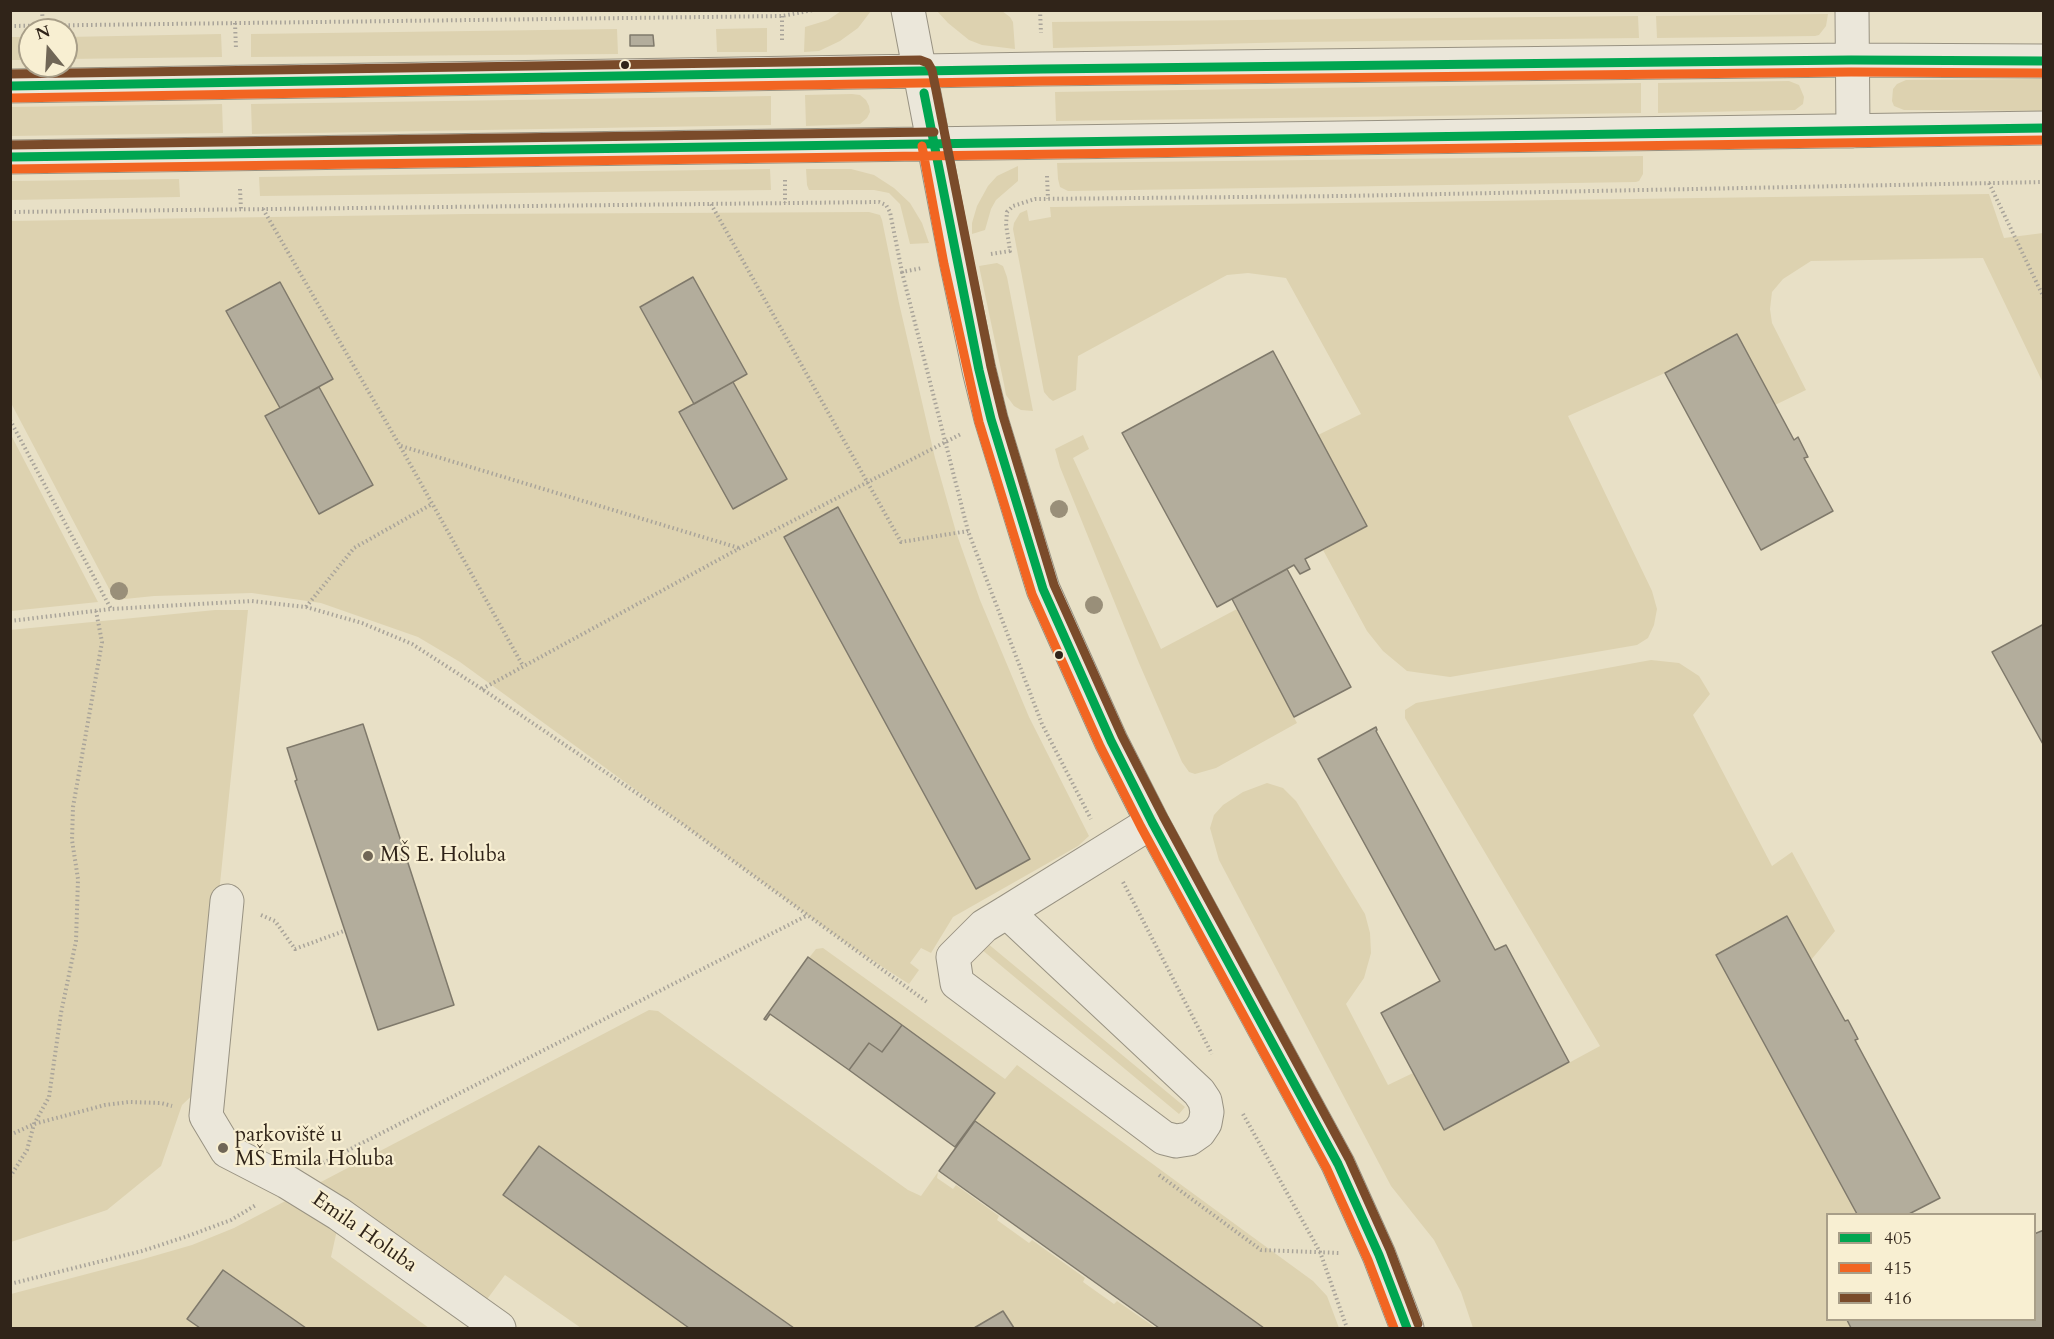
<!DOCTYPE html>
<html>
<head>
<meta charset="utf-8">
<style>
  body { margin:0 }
  #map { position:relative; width:2054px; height:1339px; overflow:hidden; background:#e8e0c6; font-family:Cardo,serif }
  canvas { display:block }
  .frame { position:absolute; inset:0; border:12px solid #302419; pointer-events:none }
  .legend { position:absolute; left:1826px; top:1213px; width:210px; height:108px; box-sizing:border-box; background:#f8efd2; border:2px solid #a89e88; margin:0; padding:8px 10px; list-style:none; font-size:18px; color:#302419 }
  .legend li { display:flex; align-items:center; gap:12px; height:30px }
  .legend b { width:30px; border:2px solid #a89e88 }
  .north { position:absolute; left:18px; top:18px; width:60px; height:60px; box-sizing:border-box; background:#f8efd2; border:2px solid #a89e88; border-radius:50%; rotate:342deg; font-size:16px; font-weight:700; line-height:24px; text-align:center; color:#302419 }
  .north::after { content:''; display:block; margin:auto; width:21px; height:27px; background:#706656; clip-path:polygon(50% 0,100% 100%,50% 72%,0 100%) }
</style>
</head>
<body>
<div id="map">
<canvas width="2054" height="1339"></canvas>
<div class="frame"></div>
<ul class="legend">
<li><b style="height:8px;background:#00a651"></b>405</li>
<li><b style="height:8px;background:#f26522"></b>415</li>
<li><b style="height:8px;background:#7a4b2a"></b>416</li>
</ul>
<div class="north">N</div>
</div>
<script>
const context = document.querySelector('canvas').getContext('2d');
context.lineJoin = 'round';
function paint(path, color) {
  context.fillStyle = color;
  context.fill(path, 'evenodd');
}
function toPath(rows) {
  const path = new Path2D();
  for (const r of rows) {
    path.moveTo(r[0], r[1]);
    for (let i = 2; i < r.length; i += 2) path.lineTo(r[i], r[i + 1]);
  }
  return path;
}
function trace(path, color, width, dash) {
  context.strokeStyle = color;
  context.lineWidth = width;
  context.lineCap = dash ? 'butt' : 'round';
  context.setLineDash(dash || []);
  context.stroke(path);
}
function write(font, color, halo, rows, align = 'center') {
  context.font = font + ' Cardo,serif';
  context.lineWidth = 4.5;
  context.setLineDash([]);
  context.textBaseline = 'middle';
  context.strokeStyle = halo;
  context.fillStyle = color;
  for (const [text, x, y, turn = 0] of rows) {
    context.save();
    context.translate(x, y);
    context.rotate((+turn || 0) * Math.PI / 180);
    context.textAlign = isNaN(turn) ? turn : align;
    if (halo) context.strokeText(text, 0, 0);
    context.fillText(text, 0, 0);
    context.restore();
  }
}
paint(toPath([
  [841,11,871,11,858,28,840,41,819,51,804,52,805,27,828,20],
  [937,11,1002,11,1010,17,1013,22,1015,49,982,45,969,40,948,23],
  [1828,14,1826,26,1819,35,1815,36,1657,38,1656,16],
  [1638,16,1639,38,1297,42,1053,48,1052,22],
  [767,28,767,52,717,52,716,29],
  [617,29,618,54,251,57,251,34],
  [221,34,222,57,66,59,66,37],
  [11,37,30,37,30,60,11,60],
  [2043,79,2043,111,1904,110,1894,106,1892,101,1893,89,1897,84,1906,80],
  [1789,81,1799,85,1804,97,1803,104,1795,110,1658,113,1658,83],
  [1641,83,1641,113,1056,121,1055,92],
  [852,94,860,95,866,100,869,106,870,112,867,118,860,124,806,126,805,95],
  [771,96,771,125,252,134,251,104],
  [222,104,223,133,11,136,11,107],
  [1643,156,1643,174,1639,181,1636,182,1068,191,1060,187,1058,179,1057,163],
  [1018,166,1018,181,996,200,991,209,985,230,972,234,972,223,977,206,988,186,997,176],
  [770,169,771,190,260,196,259,177],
  [806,169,851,169,874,175,894,188,910,203,922,223,929,243,910,244,900,204,889,193,874,190,809,190,807,185],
  [179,179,180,197,11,200,11,181],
  [1989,194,2004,238,2043,233,2043,383,1983,258,1811,261,1783,279,1772,292,1770,309,1772,323,1806,390,1775,405,1737,334,1665,373,1568,416,1652,591,1657,609,1654,625,1648,638,1637,645,1450,677,1407,671,1383,651,1367,631,1323,550,1367,526,1318,435,1361,414,1286,278,1248,273,1227,275,1078,356,1076,390,1053,401,1049,398,1044,392,1013,229,1014,223,1020,213,1027,210,1029,221,1051,217,1050,207,1055,207],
  [869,212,880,215,882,220,899,303,935,458,956,532,980,600,1029,717,1089,836,1078,846,953,917,931,953,921,948,910,963,919,970,909,984,853,948,460,662,418,637,321,603,252,593,154,596,115,600,11,403,10,221,467,214],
  [693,277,747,374,733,382,787,479,679,412,694,404,640,308],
  [280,282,333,379,319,387,372,485,319,514,265,417,280,408,227,311],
  [838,507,1030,859,976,889,784,537],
  [997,263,1003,266,1007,277,1033,411,1021,410,1014,406,1006,395,1004,384,979,266],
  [10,435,11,435,98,602,11,611],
  [1083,435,1089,449,1073,458,1161,649,1237,609,1297,723,1216,768,1195,774,1189,772,1182,762,1139,663,1060,467,1055,449],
  [215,610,248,610,199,1089,182,1105,161,1166,107,1210,11,1242,10,630],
  [1651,660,1679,663,1699,676,1710,694,1693,715,1772,866,1792,852,1835,931,1811,960,1787,916,1716,955,1857,1214,1828,1214,1828,1320,1847,1320,1851,1328,1473,1328,1461,1292,1434,1240,1391,1186,1219,860,1210,828,1214,815,1223,805,1243,792,1267,783,1283,788,1296,801,1365,914,1370,933,1371,953,1364,978,1346,1004,1388,1085,1413,1073,1445,1130,1600,1046,1405,718,1405,710,1416,703],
  [987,943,1185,1107,1179,1114,981,949],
  [823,948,1005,1079,1017,1065,1313,1281,1327,1296,1339,1328,1261,1328,974,1122,994,1094,808,959,816,949],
  [649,1010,658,1011,908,1190,921,1196,938,1172,937,1178,953,1189,956,1185,999,1216,997,1220,1029,1243,1032,1240,1085,1278,1083,1282,1114,1304,1117,1301,1156,1328,581,1328,505,1275,485,1302,319,1183],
  [293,1197,339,1221,331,1257,429,1328,11,1328,11,1294,140,1260,192,1245,234,1228]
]), '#ddd2b0');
const building = toPath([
  [630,35,653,35,654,46,630,46,630,35],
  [693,277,747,374,694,404,640,307,693,277],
  [280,282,333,379,280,408,226,311,280,282],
  [1737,334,1794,440,1798,437,1808,457,1804,458,1833,511,1761,550,1665,373,1737,334],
  [1273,351,1367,526,1305,559,1310,569,1300,574,1294,565,1217,607,1122,433,1273,351],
  [733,382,787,479,733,509,679,412,733,382],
  [319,387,373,485,319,514,265,416,319,387],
  [838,507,1030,859,976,889,784,537,838,507],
  [1287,569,1351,687,1294,717,1232,599,1287,569],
  [2044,624,2044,746,1992,652,2044,624],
  [363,724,454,1005,378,1030,295,781,297,780,287,748,363,724],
  [1376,727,1377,730,1376,731,1495,950,1506,945,1569,1062,1444,1130,1381,1013,1440,981,1318,759,1376,727],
  [1787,916,1845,1021,1848,1020,1858,1039,1855,1040,1940,1198,1909,1214,1857,1214,1716,955,1787,916],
  [808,957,902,1025,882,1052,869,1043,849,1070,770,1014,766,1020,764,1019,808,957],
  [902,1025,995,1093,955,1147,849,1070,869,1043,882,1052,902,1025],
  [975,1121,1264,1328,1159,1328,939,1171,975,1121],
  [539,1146,710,1269,794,1328,689,1328,503,1195,539,1146],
  [2044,1230,2044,1328,1851,1328,1847,1320,2034,1320,2034,1234,2044,1230],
  [223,1270,306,1328,200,1328,187,1319,223,1270],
  [1003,1311,1014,1328,974,1328,1003,1311]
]);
paint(building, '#b3ad9c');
trace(building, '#7f796b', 1.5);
const minor = toPath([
  [908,10,956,261,979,370,991,419,1043,589,1111,741,1152,822,1338,1164,1379,1255,1407,1328],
  [1852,10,1853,131],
  [10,86,1042,69,1851,60,2044,61],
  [10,157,2044,128],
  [227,901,206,1116,227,1151,287,1182,339,1214,499,1328],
  [1007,912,1199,1092,1205,1101,1207,1112,1205,1123,1199,1132,1189,1139,1176,1141,1164,1138,957,983,953,957,984,926,1007,912,1152,822]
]);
trace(minor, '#989282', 35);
trace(toPath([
  [42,10,43,26],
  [1040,10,1041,33],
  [782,16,782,40],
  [235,23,236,49],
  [10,26,782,16,813,10],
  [1047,176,1048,199],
  [785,180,785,203],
  [1989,183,2044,298],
  [240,189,241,209],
  [711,204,901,542,968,531],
  [263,209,400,446,523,666],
  [10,212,879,202,886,205,890,212,902,272,922,268],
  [991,254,1010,251,1006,224,1007,212,1013,206,1035,199,1344,196,2044,182],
  [902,272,968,531,1042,724,1091,819],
  [10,420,111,609],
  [401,446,739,548],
  [306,607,354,548,432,504],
  [10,621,111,609,252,601,306,607,362,623,412,644,482,689,681,823,927,1002],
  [482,689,740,548,961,434],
  [1123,882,1212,1054],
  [261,915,275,921,295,949,344,931],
  [1243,1114,1320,1252,1347,1328],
  [10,1135,34,1124,105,1105,129,1102,161,1103,172,1106],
  [323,1163,808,915],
  [1159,1175,1261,1250,1340,1253],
  [10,1177,27,1150,34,1124,49,1097,61,1013,76,941,78,879,72,840,73,807,102,642,96,611],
  [10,1284,142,1251,188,1236,231,1220,256,1205]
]), '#a9a49a', 4, [1.5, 3]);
trace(minor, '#ebe7da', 33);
trace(toPath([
  [10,86,1042,69,1851,60,2044,61],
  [924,93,979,370,991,419,1043,589,1111,741,1152,822,1338,1164,1379,1255,1407,1328],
  [10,157,2044,128]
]), '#00a651', 9);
trace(toPath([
  [10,98,1042,81,1851,72,2044,73],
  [922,146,944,264,979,422,1032,594,1100,746,1141,827,1327,1169,1368,1260,1394,1328],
  [10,169,2044,140]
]), '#f26522', 9);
trace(toPath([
  [10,74,920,60,928,63,932,70,991,367,1003,416,1054,585,1122,736,1163,816,1349,1159,1390,1250,1418,1324],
  [10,145,934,132]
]), '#7a4b2a', 9);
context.fillStyle = '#998f79';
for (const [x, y] of [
  [1059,509],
  [119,591],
  [1094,605]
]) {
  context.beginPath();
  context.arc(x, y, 9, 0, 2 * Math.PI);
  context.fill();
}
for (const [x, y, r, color] of [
  [625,65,5,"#302419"],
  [1059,655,5,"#302419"],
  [368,856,6,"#706656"],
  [223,1148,6,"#706656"]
]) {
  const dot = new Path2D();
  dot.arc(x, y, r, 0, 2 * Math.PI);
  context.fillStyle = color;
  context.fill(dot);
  trace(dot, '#f8efd2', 2);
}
write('21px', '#302419', '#f8efd2', [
  ["MŠ E. Holuba",380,856],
  ["parkoviště u",235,1136],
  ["MŠ Emila Holuba",235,1160]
], 'left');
write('21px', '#302419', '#f8efd2', [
  ["Emila Holuba",364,1233,35]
]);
</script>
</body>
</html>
